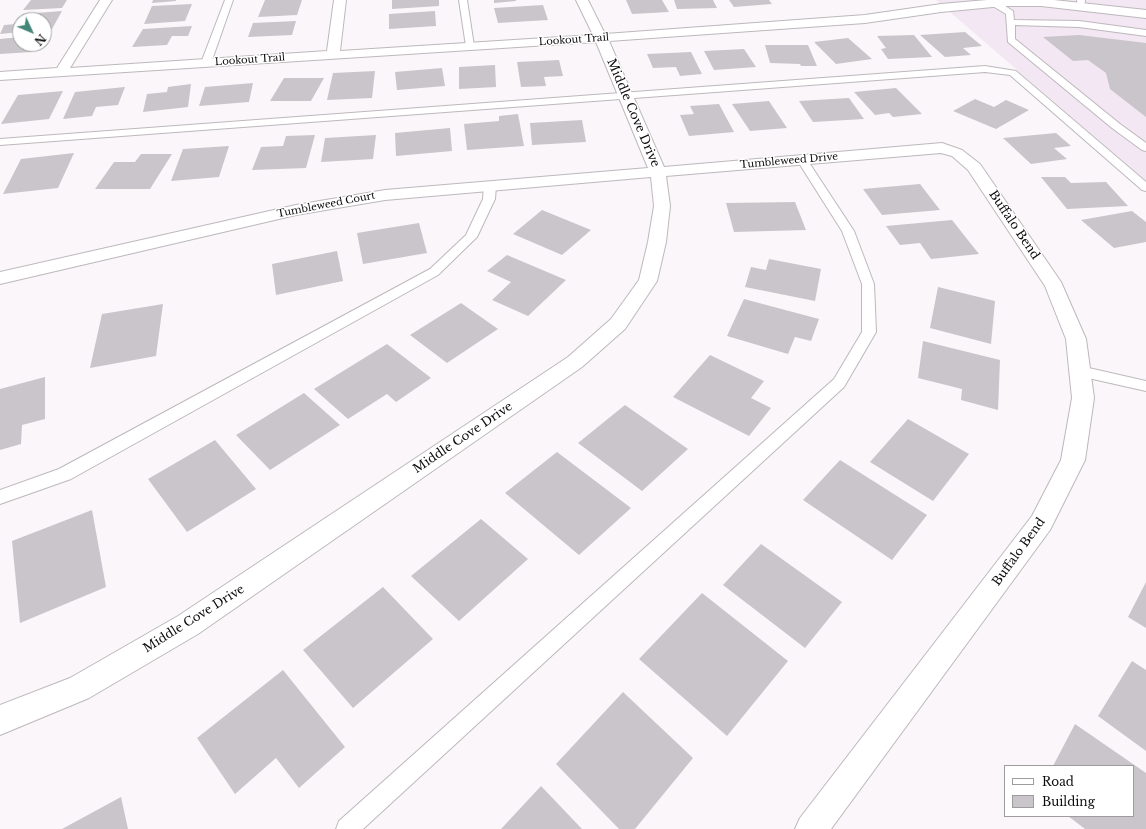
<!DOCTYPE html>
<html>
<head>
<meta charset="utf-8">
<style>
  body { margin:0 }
  #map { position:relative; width:1146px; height:829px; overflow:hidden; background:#fbf6fa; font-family:"Libre Baskerville",serif }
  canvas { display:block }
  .legend { position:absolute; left:1004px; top:765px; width:130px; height:52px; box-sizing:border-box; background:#fff; border:1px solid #9e9d9e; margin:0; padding:5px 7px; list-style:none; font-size:12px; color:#0d0b0d }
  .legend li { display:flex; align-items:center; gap:8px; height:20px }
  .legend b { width:20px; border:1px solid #9e9d9e }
  .north { position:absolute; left:12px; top:12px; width:40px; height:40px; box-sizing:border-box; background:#fff; border:1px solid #9e9d9e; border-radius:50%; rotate:134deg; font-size:11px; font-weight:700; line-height:16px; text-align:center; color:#0d0b0d }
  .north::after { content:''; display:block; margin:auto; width:14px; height:18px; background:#438576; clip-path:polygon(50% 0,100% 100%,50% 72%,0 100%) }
</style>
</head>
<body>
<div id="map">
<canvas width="1146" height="829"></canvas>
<ul class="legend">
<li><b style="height:5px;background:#fff"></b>Road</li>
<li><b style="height:11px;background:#cac5ca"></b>Building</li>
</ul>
<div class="north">N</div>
</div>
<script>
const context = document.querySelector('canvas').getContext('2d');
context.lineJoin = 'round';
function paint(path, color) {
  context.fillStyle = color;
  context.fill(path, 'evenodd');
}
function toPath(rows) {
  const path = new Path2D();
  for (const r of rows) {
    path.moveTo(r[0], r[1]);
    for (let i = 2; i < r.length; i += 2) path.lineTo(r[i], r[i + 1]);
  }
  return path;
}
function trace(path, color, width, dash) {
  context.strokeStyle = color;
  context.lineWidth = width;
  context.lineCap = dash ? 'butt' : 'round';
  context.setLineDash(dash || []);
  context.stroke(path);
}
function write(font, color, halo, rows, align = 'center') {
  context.font = font + ' "Libre Baskerville",serif';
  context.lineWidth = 3;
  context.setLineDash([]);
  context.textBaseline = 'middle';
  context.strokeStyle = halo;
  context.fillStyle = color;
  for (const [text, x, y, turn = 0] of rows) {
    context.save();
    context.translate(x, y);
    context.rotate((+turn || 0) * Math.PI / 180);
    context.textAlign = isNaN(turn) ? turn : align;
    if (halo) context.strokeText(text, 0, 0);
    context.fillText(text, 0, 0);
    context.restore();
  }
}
paint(toPath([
  [936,0,1146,0,1146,181]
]), '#f2e7f2');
paint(toPath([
  [31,0,67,0,62,8,23,10],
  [153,0,176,0,176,1,152,3],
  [265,0,302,0,297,15,258,17],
  [392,0,439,0,439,6,392,9],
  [494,0,516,0,516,1,494,3],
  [626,0,662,0,669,12,632,14],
  [674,0,713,0,717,8,677,9],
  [729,0,769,0,772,4,734,7],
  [192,4,185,21,144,24,152,6],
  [543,5,548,20,498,23,494,8],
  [62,11,52,29,44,30,44,20,20,20,20,32,0,34,4,25,16,24,23,14],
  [435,11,436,26,389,29,389,14],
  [296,21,292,35,248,37,253,23],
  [192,26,188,36,172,36,167,45,132,47,143,29],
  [965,32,982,46,963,48,971,55,945,57,920,35],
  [914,35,932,57,888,59,881,49,886,48,877,36],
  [1079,35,1146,43,1146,117,1110,89,1106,73,1088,60,1073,61,1043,37],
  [20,37,20,44,39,44,32,52,0,54,0,39],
  [848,38,872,59,836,64,814,42],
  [765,45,808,45,817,66,801,66,800,64,770,63],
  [744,49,756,67,714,70,704,51],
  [691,52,702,74,680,76,676,67,653,68,647,54],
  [559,60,563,76,544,77,546,86,521,87,517,62],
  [495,65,496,87,459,89,459,67],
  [442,68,445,86,397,90,395,72],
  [375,71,372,98,327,100,333,73],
  [284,78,324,78,311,101,270,101],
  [253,83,249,102,199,106,205,87],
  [191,84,188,107,143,112,147,94,167,92,168,87],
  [125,87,118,105,96,107,92,116,63,119,75,92],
  [896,88,922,114,893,117,889,113,875,115,854,92],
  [63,91,49,119,1,124,18,95],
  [849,98,864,119,813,122,799,101],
  [975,99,994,107,1006,100,1029,110,996,129,953,111],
  [769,101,787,128,750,131,732,104],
  [719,104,734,132,689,136,680,115,694,114,690,106],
  [518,114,524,146,467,150,464,124,499,121,499,116],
  [582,120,586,142,532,145,530,123],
  [450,128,452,151,396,156,395,133],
  [1056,133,1071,146,1054,148,1067,159,1031,164,1003,138],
  [315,135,306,168,252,170,261,147,283,146,286,136],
  [376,135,373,159,321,162,325,138],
  [229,146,219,177,171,181,183,149],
  [74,153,58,188,3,194,21,159],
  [141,154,172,154,150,189,95,189,114,162,135,162],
  [1041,177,1065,177,1071,183,1106,182,1128,206,1067,209],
  [920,184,940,210,882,215,863,189],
  [795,202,806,230,734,232,726,203],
  [542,210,591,230,562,255,513,234],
  [1132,211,1146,222,1146,242,1114,248,1081,220],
  [952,220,979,254,931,259,920,243,900,245,886,226],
  [419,223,427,253,363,264,357,233],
  [337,251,343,281,276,295,272,264],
  [507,255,566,280,528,316,492,300,511,282,487,271],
  [769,259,821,269,815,301,745,287,751,267,766,270],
  [938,287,995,301,991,344,930,328],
  [744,299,819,319,811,341,795,337,788,354,727,336],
  [461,303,498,329,447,363,410,335],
  [163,304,156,356,90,368,102,314],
  [923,341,1000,360,998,410,961,400,962,389,918,378],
  [387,344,431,378,396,402,387,394,348,419,314,389],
  [710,355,764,381,751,398,771,408,749,436,673,397],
  [45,377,45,419,22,425,21,444,0,450,0,389],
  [304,393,340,425,270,470,236,435],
  [625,405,688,449,642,491,578,443],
  [908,419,969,454,933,501,870,462],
  [215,440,256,489,187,532,148,479],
  [557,452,631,508,579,555,505,493],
  [840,460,927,515,892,560,803,500],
  [92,510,106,587,20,623,12,541],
  [481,519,528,559,459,621,411,576],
  [761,544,842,602,805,648,723,585],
  [1146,582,1146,628,1128,617],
  [383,587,433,639,353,708,303,650],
  [702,593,788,661,727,736,639,659],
  [1132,661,1146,670,1146,751,1098,716],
  [283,670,345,747,299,788,276,758,235,794,197,738],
  [623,692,693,758,635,829,619,829,556,764],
  [1075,724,1146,773,1146,829,1085,829,1068,816,1133,816,1133,766,1053,766],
  [541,786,582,829,501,829],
  [121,797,128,829,62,829]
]), '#cac5ca');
const service = toPath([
  [225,0,233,0,211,63,209,65,203,65,201,63,225,0],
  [459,0,467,0,474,46,473,48,470,49,466,46,459,0],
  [1077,0,1085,0,1084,9,1078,9,1077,0],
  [991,1,997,1,1013,11,1014,20,1079,21,1146,30,1146,36,1079,27,1015,25,1015,39,1120,124,1146,143,1146,151,1142,150,1112,128,1008,42,1006,14,991,5,991,1],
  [985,66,1016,71,1146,182,1146,191,1142,190,1010,75,985,72,0,145,0,139,985,66],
  [802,157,806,158,854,231,874,284,876,332,844,387,363,829,336,829,339,821,834,379,862,332,862,284,842,231,797,160,802,157],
  [490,183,496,186,495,199,477,237,438,275,71,479,0,504,0,490,59,469,430,269,466,235,483,199,484,186,490,183],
  [1080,366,1146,381,1146,391,1075,375,1073,371,1075,367,1080,366]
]);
const minor = toPath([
  [100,0,112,0,70,68,327,51,334,0,346,0,340,51,593,35,576,0,588,0,605,34,865,15,941,4,987,0,1054,0,1146,10,1146,18,1041,6,1003,6,941,12,865,23,609,41,664,167,942,143,962,150,980,164,1061,282,1086,339,1094,398,1085,460,1050,530,831,829,795,829,800,818,1032,516,1061,460,1072,398,1066,339,1045,286,968,170,952,156,941,153,666,176,670,206,666,242,657,281,625,329,582,367,198,634,89,698,0,735,0,705,70,678,178,616,568,357,611,319,639,280,648,242,654,206,651,177,385,200,296,215,0,284,0,272,296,205,385,190,648,168,596,42,0,80,0,72,57,68,100,0]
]);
trace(service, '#bdb8bc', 2);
trace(minor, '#bdb8bc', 2);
paint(service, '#fff');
paint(minor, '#fff');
write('10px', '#0d0b0d', '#fff', [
  ["Lookout Trail",574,40,-4],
  ["Lookout Trail",250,60,-4],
  ["Tumbleweed Drive",789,161,-5],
  ["Tumbleweed Court",326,205,-11]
]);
write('12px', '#0d0b0d', '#fff', [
  ["Middle Cove Drive",633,113,67],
  ["Buffalo Bend",1014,225,56],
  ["Middle Cove Drive",463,438,-34],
  ["Buffalo Bend",1019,552,-54],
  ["Middle Cove Drive",194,619,-32]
]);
</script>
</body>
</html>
